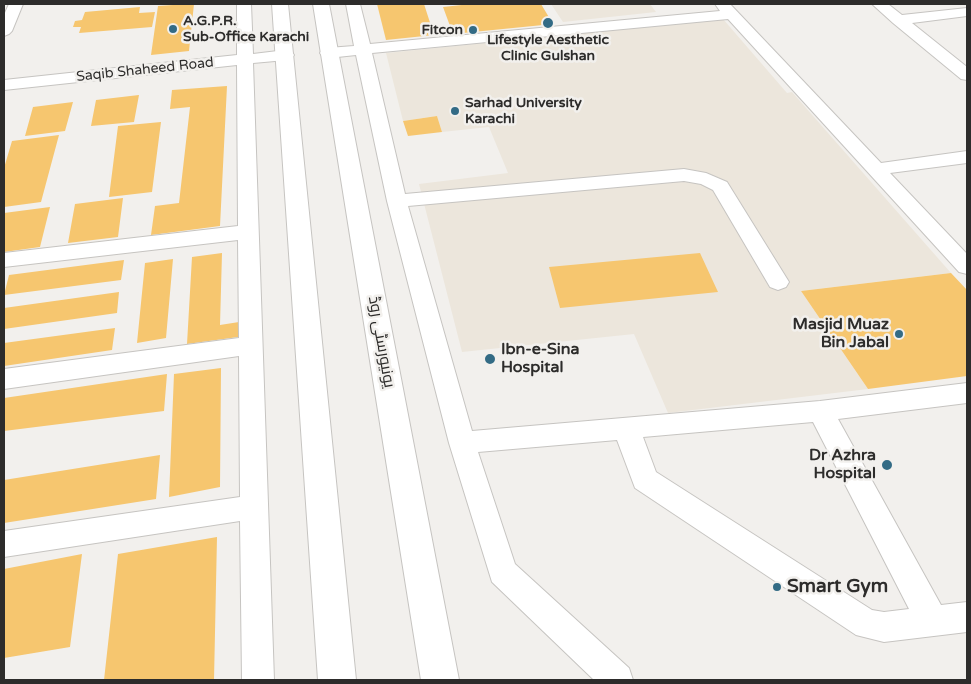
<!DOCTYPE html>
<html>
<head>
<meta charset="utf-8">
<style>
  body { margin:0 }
  #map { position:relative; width:971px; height:684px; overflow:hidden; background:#f2f0ed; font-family:"Varela Round",sans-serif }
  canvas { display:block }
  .frame { position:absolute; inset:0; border:5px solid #2d2c2b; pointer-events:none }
</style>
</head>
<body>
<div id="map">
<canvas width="971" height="684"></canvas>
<div class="frame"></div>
</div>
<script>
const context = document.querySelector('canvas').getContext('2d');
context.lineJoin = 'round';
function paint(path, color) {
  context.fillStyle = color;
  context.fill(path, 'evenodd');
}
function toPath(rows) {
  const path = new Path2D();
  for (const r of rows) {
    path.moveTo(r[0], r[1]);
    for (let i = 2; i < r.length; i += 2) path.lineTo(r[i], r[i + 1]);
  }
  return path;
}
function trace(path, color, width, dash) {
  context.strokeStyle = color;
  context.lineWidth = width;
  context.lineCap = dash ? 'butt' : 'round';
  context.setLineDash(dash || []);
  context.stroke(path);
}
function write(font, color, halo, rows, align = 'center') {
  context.font = font + ' "Varela Round",Cairo,sans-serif';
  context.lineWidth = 5;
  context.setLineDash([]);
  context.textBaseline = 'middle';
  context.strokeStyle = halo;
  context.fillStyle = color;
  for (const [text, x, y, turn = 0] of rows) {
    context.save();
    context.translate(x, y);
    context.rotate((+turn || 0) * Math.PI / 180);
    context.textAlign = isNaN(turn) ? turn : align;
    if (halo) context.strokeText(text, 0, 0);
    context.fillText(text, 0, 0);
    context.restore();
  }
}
paint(toPath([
  [551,4,650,4,656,12,563,22],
  [723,19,787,93,792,92,951,273,801,291,868,389,668,413,634,334,462,352,419,184,508,173,489,127,442,132,437,116,403,121,386,53]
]), '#ece6dc');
paint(toPath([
  [188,4,194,4,189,51,151,55,158,6],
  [377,4,424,4,434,35,386,40],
  [471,4,541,4,553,24,453,34,443,7],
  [140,7,139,13,155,12,152,27,79,33,81,27,73,27,75,21,82,20,85,12],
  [227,86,220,226,151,235,155,206,179,203,190,107,170,109,172,90],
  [139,95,134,122,91,126,96,100],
  [73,102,65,131,25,136,33,107],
  [437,116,442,132,408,136,403,121],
  [161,122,152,192,109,197,118,126],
  [59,135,41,202,4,207,4,168,12,141],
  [123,198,118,237,68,243,75,204],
  [50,207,40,247,4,252,4,213],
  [222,253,220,325,239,322,238,337,187,344,192,257],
  [700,253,718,292,560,308,549,267],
  [173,259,166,338,137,343,145,263],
  [124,260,121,280,4,295,9,275],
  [951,273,967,290,967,376,868,389,801,291],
  [119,292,117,313,4,329,4,308],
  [115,328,112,350,4,366,4,343],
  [221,368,220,487,169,497,174,374],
  [167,374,164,411,4,431,4,398],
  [160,455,156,499,4,523,4,480],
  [217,537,214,680,104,680,118,554],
  [82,554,70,647,4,658,4,569]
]), '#f6c66f');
const minor = toPath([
  [9,4,23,4,12,31,9,34,4,36,4,15,9,4],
  [237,4,251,4,253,54,286,50,292,52,294,55,292,58,286,60,253,63,274,680,242,680,240,521,4,557,4,531,240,497,239,356,4,389,4,369,239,338,238,240,4,267,4,253,238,226,237,65,4,90,4,80,237,55,237,4],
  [346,4,360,4,370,44,720,11,715,4,730,4,881,163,967,151,967,163,890,173,967,254,967,274,959,272,728,19,372,53,405,194,684,169,706,173,727,182,789,282,786,287,778,290,770,287,713,190,701,184,684,181,408,206,472,431,820,401,967,383,967,403,838,419,941,605,967,602,967,632,884,642,856,635,635,488,617,440,478,452,515,564,629,668,633,680,594,680,492,582,449,443,387,201,356,55,328,58,322,56,320,53,322,50,328,48,354,46,346,4],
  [813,422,909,609,884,612,872,610,656,472,643,437,813,422],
  [872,4,888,4,902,15,967,8,967,16,912,23,967,67,967,80,961,79,893,23,872,4]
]);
const major = toPath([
  [272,4,288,4,356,680,318,680,272,4],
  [313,4,329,4,459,680,421,680,313,4]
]);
trace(minor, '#c6c4c1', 2);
trace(major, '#c6c4c1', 2);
paint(minor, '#fff');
paint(major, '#fff');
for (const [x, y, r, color] of [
  [548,23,6,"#336b85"],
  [173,29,5,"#336b85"],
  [473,30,5,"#336b85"],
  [455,111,5,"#336b85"],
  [899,334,5,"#336b85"],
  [490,359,6,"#336b85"],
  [887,465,6,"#336b85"],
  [777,587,5,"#336b85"]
]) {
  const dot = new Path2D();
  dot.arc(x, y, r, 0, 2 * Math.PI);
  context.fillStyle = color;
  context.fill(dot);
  trace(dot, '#f2f0ed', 2);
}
write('bold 14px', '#2d2c2b', '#f2f0ed', [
  ["A.G.P.R.",183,21],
  ["Sub-Office Karachi",183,37],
  ["Fitcon",463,30,"right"],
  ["Lifestyle Aesthetic",548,40,"center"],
  ["Clinic Gulshan",548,56,"center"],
  ["Sarhad University",465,103],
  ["Karachi",465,119]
], 'left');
write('14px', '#2d2c2b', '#f2f0ed', [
  ["Saqib Shaheed Road",145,70,-6]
]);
write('bold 16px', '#2d2c2b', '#f2f0ed', [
  ["Masjid Muaz",889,325],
  ["Bin Jabal",889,343],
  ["Ibn-e-Sina",501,350,"left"],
  ["Hospital",501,368,"left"],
  ["Dr Azhra",876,456],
  ["Hospital",876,474]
], 'right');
write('16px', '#2d2c2b', '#f2f0ed', [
  ["یونیورسٹی روڈ",381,342,80]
]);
write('bold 19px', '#2d2c2b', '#f2f0ed', [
  ["Smart Gym",787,587]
], 'left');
</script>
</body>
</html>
